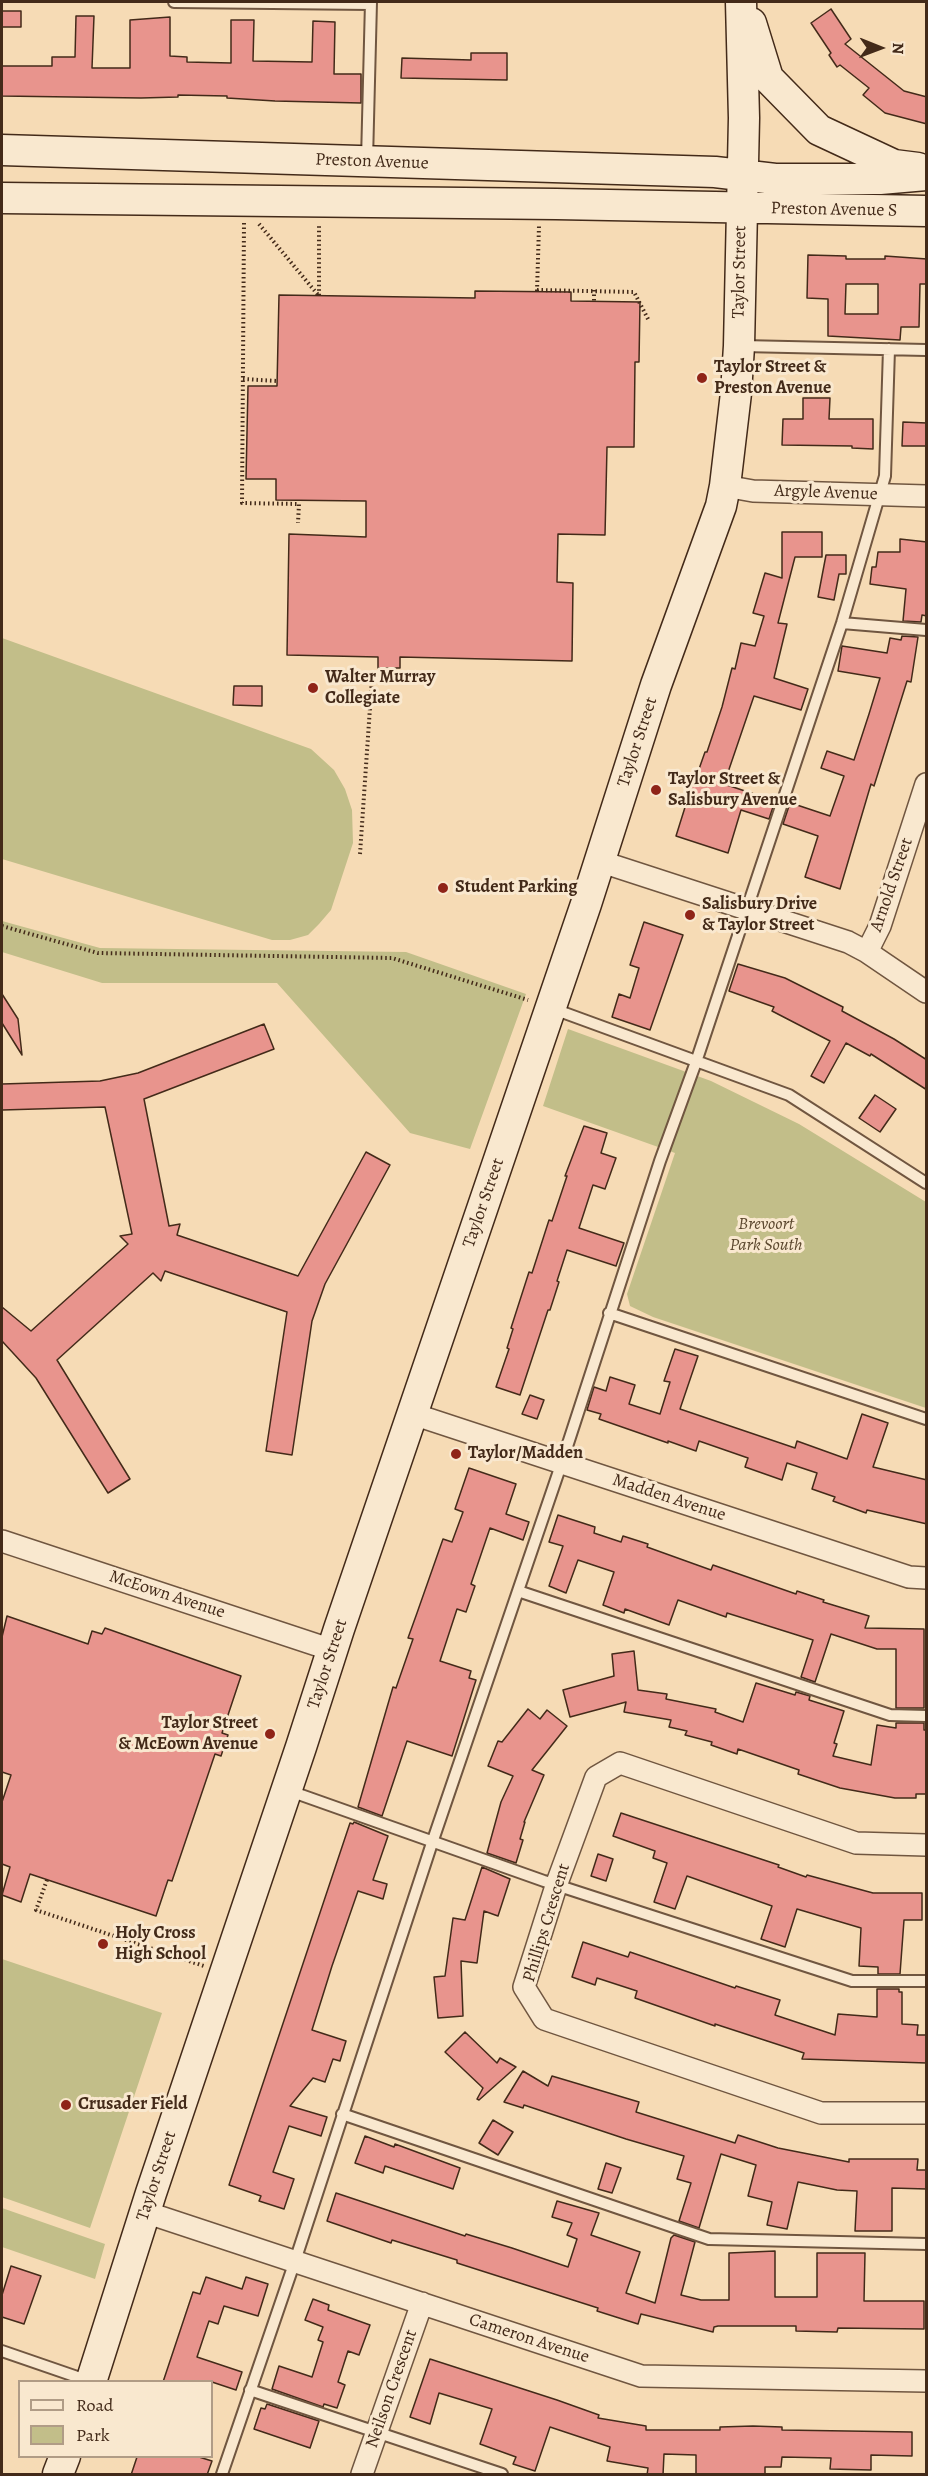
<!DOCTYPE html>
<html>
<head>
<meta charset="utf-8">
<style>
  body { margin:0 }
  #map { position:relative; width:928px; height:2476px; overflow:hidden; background:#f6dbb5; font-family:Alegreya,serif }
  canvas { display:block }
  .frame { position:absolute; inset:0; border:3px solid #432a19; pointer-events:none }
  .legend { position:absolute; left:18px; top:2380px; width:195px; height:78px; box-sizing:border-box; background:#f9e8cf; border:2px solid #b09c86; margin:0; padding:8px 10px; list-style:none; font-size:18px; color:#432a19 }
  .legend li { display:flex; align-items:center; gap:12px; height:30px }
  .legend b { width:30px; border:2px solid #b09c86 }
  .north { position:absolute; left:850px; top:18px; width:60px; height:60px; -webkit-text-stroke:4px #f9e8cf; paint-order:stroke; rotate:91deg; font-size:16px; font-weight:700; line-height:24px; text-align:center; color:#432a19 }
  .north::after { content:''; display:block; margin:auto; width:21px; height:27px; background:#432a19; clip-path:polygon(50% 0,100% 100%,50% 72%,0 100%) }
</style>
</head>
<body>
<div id="map">
<canvas width="928" height="2476"></canvas>
<div class="frame"></div>
<ul class="legend">
<li><b style="height:8px;background:#f9e8cf"></b>Road</li>
<li><b style="height:16px;background:#c2be89"></b>Park</li>
</ul>
<div class="north">N</div>
</div>
<script>
const context = document.querySelector('canvas').getContext('2d');
context.lineJoin = 'round';
function paint(path, color) {
  context.fillStyle = color;
  context.fill(path, 'evenodd');
}
function toPath(rows) {
  const path = new Path2D();
  for (const r of rows) {
    path.moveTo(r[0], r[1]);
    for (let i = 2; i < r.length; i += 2) path.lineTo(r[i], r[i + 1]);
  }
  return path;
}
function trace(path, color, width, dash) {
  context.strokeStyle = color;
  context.lineWidth = width;
  context.lineCap = dash ? 'butt' : 'round';
  context.setLineDash(dash || []);
  context.stroke(path);
}
function write(font, color, halo, rows, align = 'center') {
  context.font = font + ' Alegreya,serif';
  context.lineWidth = 6;
  context.setLineDash([]);
  context.textBaseline = 'middle';
  context.strokeStyle = halo;
  context.fillStyle = color;
  for (const [text, x, y, turn = 0] of rows) {
    context.save();
    context.translate(x, y);
    context.rotate((+turn || 0) * Math.PI / 180);
    context.textAlign = isNaN(turn) ? turn : align;
    if (halo) context.strokeText(text, 0, 0);
    context.fillText(text, 0, 0);
    context.restore();
  }
}
paint(toPath([
  [2,638,311,749,334,770,345,789,352,810,353,843,331,910,319,924,308,935,290,940,272,940,2,859],
  [2,921,100,948,406,952,526,994,470,1149,410,1133,277,983,102,983,2,952],
  [568,1029,711,1081,799,1124,926,1202,926,1408,653,1317,630,1306,627,1294,675,1153,543,1106],
  [2,1959,162,2013,90,2228,2,2197],
  [2,2208,105,2244,95,2279,2,2247]
]), '#c2be89');
const building = toPath([
  [831,9,851,39,845,44,904,91,927,97,927,124,885,113,863,95,869,88,840,65,837,67,829,55,831,53,811,23,831,9],
  [2,11,21,11,21,27,2,27,2,11],
  [76,16,94,16,92,68,130,68,130,20,170,17,170,56,187,57,187,62,231,63,231,20,254,20,253,61,312,62,313,21,335,22,334,74,361,74,361,103,275,101,227,98,227,96,178,95,178,97,141,98,2,96,2,66,52,66,52,57,75,57,76,16],
  [471,53,507,53,507,80,401,78,402,58,471,60,471,53],
  [808,255,846,256,846,259,885,259,885,256,927,259,927,284,920,284,919,327,901,327,900,340,828,336,828,299,807,298,808,255],
  [846,284,878,284,878,314,845,314,846,284],
  [475,291,571,292,571,301,640,302,639,362,635,362,634,447,607,447,605,535,558,534,557,582,573,583,572,661,400,657,400,668,378,668,378,657,287,655,289,534,366,537,366,501,276,500,276,479,246,479,248,386,277,386,279,295,475,298,475,291],
  [803,398,830,398,829,419,873,419,873,449,852,448,852,446,782,445,783,419,803,419,803,398],
  [903,422,927,423,927,446,902,446,903,422],
  [782,532,822,532,822,557,795,557,778,623,787,624,774,678,808,689,801,710,754,696,724,784,775,801,769,819,741,810,728,853,676,836,697,769,699,769,705,752,707,752,722,707,732,668,735,669,741,643,755,646,764,616,753,613,765,573,782,578,782,532],
  [900,539,927,542,927,616,922,615,921,622,903,621,906,589,870,584,872,567,876,567,878,552,900,552,900,539],
  [826,555,846,555,846,574,839,574,834,600,818,597,826,555],
  [902,636,918,637,911,682,907,681,874,786,871,784,840,889,805,877,818,836,783,824,789,806,793,807,794,804,830,816,844,776,821,768,827,751,854,760,869,714,880,678,838,671,842,646,887,653,890,638,901,640,902,636],
  [234,686,262,686,262,706,233,705,234,686],
  [644,922,683,935,650,1030,612,1017,619,994,630,998,639,968,630,965,644,922],
  [738,964,785,978,843,1007,842,1011,894,1039,927,1060,927,1090,871,1054,870,1056,846,1043,824,1083,811,1076,830,1041,772,1011,774,1007,729,991,738,964],
  [2,994,18,1019,22,1055,2,1023,2,994],
  [264,1024,274,1049,144,1099,169,1226,180,1224,177,1235,298,1276,366,1152,390,1165,325,1284,312,1321,292,1455,266,1451,287,1312,165,1271,161,1281,153,1273,57,1360,130,1479,108,1493,36,1378,2,1341,2,1307,31,1331,128,1244,120,1236,132,1234,105,1107,2,1110,2,1084,100,1081,138,1073,264,1024],
  [875,1095,896,1109,880,1132,859,1118,875,1095],
  [584,1126,607,1133,601,1153,616,1158,605,1189,593,1185,579,1228,624,1243,616,1266,567,1250,557,1281,559,1282,550,1310,548,1310,520,1395,496,1387,509,1349,507,1348,513,1329,511,1328,529,1272,532,1273,549,1220,552,1221,567,1176,565,1176,584,1126],
  [675,1349,698,1356,680,1409,795,1448,797,1441,847,1459,862,1414,888,1423,873,1467,927,1480,927,1524,867,1510,866,1513,833,1501,835,1497,812,1489,817,1473,787,1463,782,1480,745,1467,748,1458,699,1441,696,1451,668,1441,668,1443,599,1419,601,1414,587,1410,594,1387,606,1391,610,1377,635,1385,629,1404,660,1414,670,1382,664,1381,675,1349],
  [530,1395,544,1400,537,1419,522,1414,530,1395],
  [469,1468,516,1484,506,1514,529,1522,523,1540,490,1528,471,1584,475,1586,466,1612,457,1609,440,1661,471,1671,469,1678,476,1680,452,1756,407,1741,382,1816,358,1807,388,1704,393,1687,396,1688,413,1639,408,1638,417,1613,443,1539,452,1542,463,1512,455,1509,469,1468],
  [558,1515,595,1527,594,1533,621,1542,623,1536,648,1544,647,1547,711,1570,713,1565,796,1594,797,1591,824,1600,823,1602,869,1616,865,1628,924,1629,924,1708,896,1708,896,1649,877,1649,831,1634,815,1682,801,1677,813,1640,727,1613,726,1617,678,1600,669,1625,625,1609,624,1613,603,1605,614,1572,578,1560,566,1593,549,1586,563,1546,549,1542,558,1515],
  [7,1616,88,1644,92,1631,102,1634,105,1628,241,1676,222,1733,228,1735,221,1756,215,1754,172,1881,168,1880,156,1916,30,1874,21,1902,2,1895,10,1867,2,1864,2,1802,11,1775,2,1772,2,1637,7,1616],
  [634,1651,638,1690,667,1694,666,1699,716,1709,715,1712,743,1722,756,1683,795,1695,796,1692,810,1696,809,1700,844,1711,834,1743,837,1744,833,1756,871,1765,877,1725,896,1728,896,1723,924,1723,924,1730,927,1730,927,1794,916,1794,916,1798,895,1798,840,1788,798,1774,799,1770,738,1749,737,1754,711,1745,712,1742,685,1735,687,1731,669,1727,671,1720,624,1712,626,1702,570,1717,563,1690,614,1676,612,1654,634,1651],
  [528,1709,540,1719,547,1710,567,1726,532,1770,544,1775,524,1822,525,1822,520,1839,523,1840,516,1863,487,1853,501,1802,513,1776,488,1766,498,1741,502,1742,528,1709],
  [621,1813,779,1865,778,1867,806,1877,807,1875,873,1893,922,1893,922,1920,904,1920,900,1974,878,1974,878,1967,859,1966,861,1928,797,1909,785,1947,761,1939,772,1906,687,1876,675,1909,654,1902,667,1863,653,1858,655,1851,613,1836,621,1813],
  [354,1822,388,1836,373,1880,387,1884,383,1899,358,1891,332,1966,312,2030,346,2041,340,2061,333,2059,325,2082,313,2078,290,2106,327,2117,321,2136,289,2126,273,2172,294,2179,284,2209,259,2201,261,2196,229,2185,350,1823,353,1824,354,1822],
  [598,1854,613,1859,606,1881,591,1876,598,1854],
  [482,1867,510,1879,498,1916,484,1911,477,1963,461,1961,463,2016,438,2018,434,1977,445,1976,453,1918,465,1920,482,1867],
  [583,1942,628,1957,630,1952,735,1988,736,1986,780,2000,775,2015,835,2035,838,2014,877,2017,877,1989,899,1989,899,1992,902,1992,902,2024,918,2025,917,2035,927,2035,927,2063,802,2059,804,2053,715,2024,715,2026,635,1998,637,1991,597,1978,595,1985,572,1977,583,1942],
  [465,2032,497,2063,500,2058,516,2067,479,2100,477,2099,483,2088,445,2052,465,2032],
  [523,2071,548,2086,552,2076,639,2102,636,2112,735,2143,738,2135,778,2148,849,2162,849,2159,918,2159,917,2170,927,2170,927,2189,892,2188,892,2231,855,2231,857,2191,837,2190,798,2182,787,2229,767,2225,772,2202,748,2196,756,2165,721,2154,699,2228,679,2221,691,2183,677,2179,684,2156,626,2139,524,2105,523,2108,504,2102,523,2071],
  [493,2120,513,2132,498,2155,479,2143,493,2120],
  [365,2136,394,2147,395,2144,460,2168,453,2189,385,2166,383,2173,355,2163,365,2136],
  [606,2163,621,2168,612,2193,598,2189,606,2163],
  [336,2193,465,2236,466,2234,512,2248,568,2267,577,2239,567,2235,572,2223,552,2217,557,2201,599,2213,591,2235,640,2252,626,2293,655,2303,671,2238,674,2235,695,2242,681,2295,701,2300,729,2300,729,2253,775,2251,775,2297,817,2297,817,2253,865,2253,864,2301,924,2301,924,2329,838,2328,837,2332,796,2331,796,2326,718,2326,714,2327,713,2332,641,2314,638,2324,597,2311,598,2308,457,2263,457,2260,392,2240,391,2243,327,2221,336,2193],
  [11,2266,41,2276,24,2324,2,2317,2,2295,11,2266],
  [206,2277,242,2289,246,2277,268,2284,258,2316,224,2306,218,2324,209,2321,197,2357,242,2372,236,2390,212,2382,163,2382,193,2292,200,2294,206,2277],
  [313,2299,329,2305,328,2310,370,2325,359,2355,348,2351,338,2382,345,2385,337,2408,324,2404,323,2407,272,2389,279,2366,312,2377,323,2342,318,2340,323,2327,305,2320,313,2299],
  [430,2359,557,2400,599,2415,598,2418,646,2426,646,2430,720,2430,720,2427,753,2426,782,2427,782,2430,912,2432,912,2456,871,2455,871,2470,830,2469,831,2458,782,2457,781,2467,765,2467,765,2475,696,2475,696,2455,664,2454,663,2475,647,2475,648,2468,607,2461,610,2447,550,2427,535,2471,513,2464,516,2457,480,2444,492,2409,439,2393,430,2424,410,2417,430,2359],
  [267,2404,319,2421,310,2448,254,2429,261,2408,265,2409,267,2404],
  [137,2457,199,2457,212,2461,207,2475,131,2475,137,2457]
]);
paint(building, '#e8948d');
trace(building, '#432a19', 1.5);
const service = toPath([
  [174,2,371,4],
  [367,160,371,2],
  [742,346,926,350],
  [842,623,926,630],
  [551,1008,789,1095,926,1183],
  [609,1313,926,1419],
  [518,1591,890,1715,926,1716],
  [287,1790,544,1881,852,1981,926,1981],
  [342,2114,709,2239,926,2244],
  [2,2351,89,2381],
  [250,2390,502,2474],
  [222,2474,295,2261,432,1843,562,1462,660,1161,696,1062,842,623,885,476,889,349]
]);
const minor = toPath([
  [725,486,753,491,926,496],
  [599,861,848,942,867,952,926,992],
  [867,952,880,926,926,784],
  [413,1414,909,1577,926,1578],
  [2,1541,332,1650],
  [926,1845,856,1843,620,1763,596,1777,557,1883,524,1987,544,2019,821,2113,926,2113],
  [145,2212,641,2376,926,2381],
  [362,2474,422,2303]
]);
const secondary = toPath([
  [751,23,768,78,819,130,894,165,918,168],
  [2,150,715,172,775,179,880,179,926,175],
  [2,198,556,204,926,211],
  [91,2382,151,2193,301,1747,339,1629,586,904,656,685,721,506,725,486,736,393,739,346,744,118,741,2],
  [58,2474,65,2456]
]);
trace(service, '#705640', 14);
trace(minor, '#705640', 24);
trace(secondary, '#432a19', 33);
trace(toPath([
  [244,223,242,503,299,504,298,523],
  [259,224,319,296,319,225],
  [537,290,634,292,649,321],
  [594,290,594,301],
  [537,291,539,226],
  [243,379,277,381],
  [360,854,372,678],
  [2,926,98,953,392,958,528,1000],
  [47,1880,36,1910,204,1966]
]), '#432a19', 4, [1.5, 3]);
trace(service, '#f9e8cf', 10);
trace(minor, '#f9e8cf', 21);
trace(secondary, '#f9e8cf', 30);
for (const [x, y, r, color] of [
  [702,378,6,"#8f2418"],
  [313,688,6,"#8f2418"],
  [656,790,6,"#8f2418"],
  [443,888,6,"#8f2418"],
  [690,915,6,"#8f2418"],
  [456,1454,6,"#8f2418"],
  [270,1734,6,"#8f2418"],
  [103,1944,6,"#8f2418"],
  [66,2105,6,"#8f2418"]
]) {
  const dot = new Path2D();
  dot.arc(x, y, r, 0, 2 * Math.PI);
  context.fillStyle = color;
  context.fill(dot);
  trace(dot, '#f9e8cf', 2);
}
write('18px', '#432a19', '#f9e8cf', [
  ["Preston Avenue",372,162,2],
  ["Preston Avenue S",834,210,1],
  ["Taylor Street",740,272,-89],
  ["Argyle Avenue",826,493,2],
  ["Taylor Street",638,742,-72],
  ["Arnold Street",892,885,-71],
  ["Taylor Street",484,1203,-71],
  ["Madden Avenue",669,1498,18],
  ["McEown Avenue",167,1595,18],
  ["Taylor Street",328,1664,-72],
  ["Phillips Crescent",547,1923,-73],
  ["Taylor Street",157,2176,-72],
  ["Cameron Avenue",529,2339,18],
  ["Neilson Crescent",392,2389,-71]
]);
write('bold 18px', '#432a19', '#f9e8cf', [
  ["Taylor Street &",714,368],
  ["Preston Avenue",714,389],
  ["Walter Murray",325,678],
  ["Collegiate",325,699],
  ["Taylor Street &",668,780],
  ["Salisbury Avenue",668,801],
  ["Student Parking",455,888],
  ["Salisbury Drive",702,905],
  ["& Taylor Street",702,926],
  ["Taylor/Madden",468,1454],
  ["Taylor Street",258,1724,"right"],
  ["& McEown Avenue",258,1745,"right"],
  ["Holy Cross",115,1934],
  ["High School",115,1955],
  ["Crusader Field",78,2105]
], 'left');
write('italic 18px', '#5c482f', '#f9e8cf', [
  ["Brevoort",766,1225],
  ["Park South",766,1246]
]);
</script>
</body>
</html>
